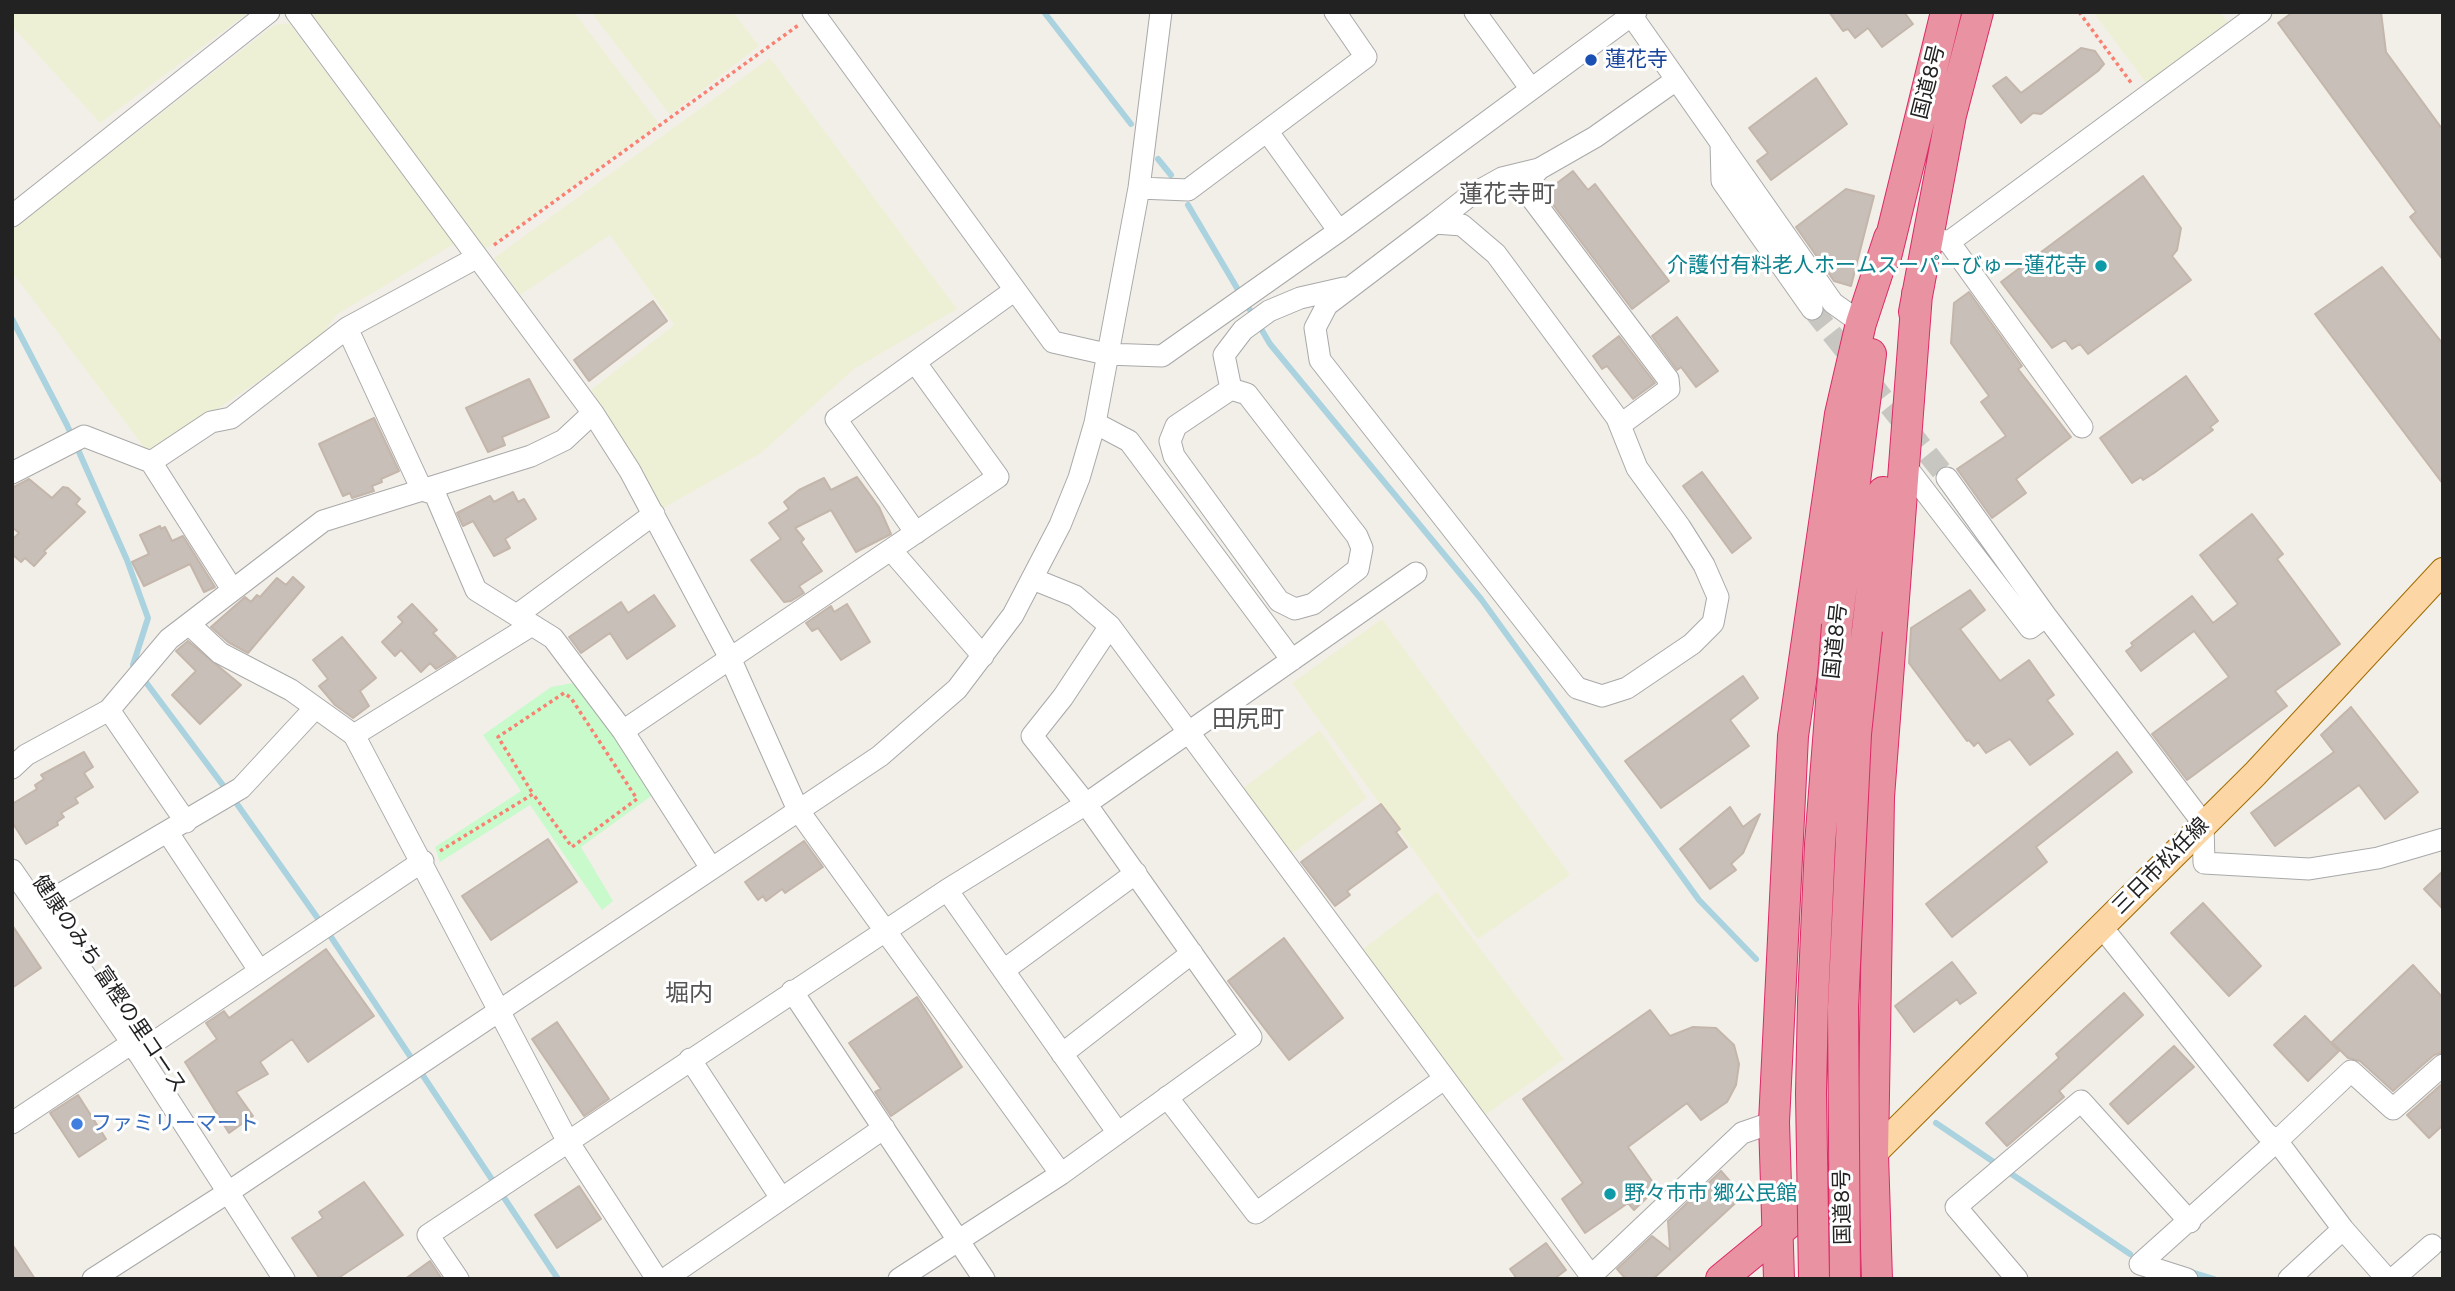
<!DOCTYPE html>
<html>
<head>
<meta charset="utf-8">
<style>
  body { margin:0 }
  #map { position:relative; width:2455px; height:1291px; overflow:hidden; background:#f2efe9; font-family:Figtree,sans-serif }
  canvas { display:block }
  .frame { position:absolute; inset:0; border:14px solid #222; pointer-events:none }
</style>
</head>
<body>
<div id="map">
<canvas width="2455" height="1291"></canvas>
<div class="frame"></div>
</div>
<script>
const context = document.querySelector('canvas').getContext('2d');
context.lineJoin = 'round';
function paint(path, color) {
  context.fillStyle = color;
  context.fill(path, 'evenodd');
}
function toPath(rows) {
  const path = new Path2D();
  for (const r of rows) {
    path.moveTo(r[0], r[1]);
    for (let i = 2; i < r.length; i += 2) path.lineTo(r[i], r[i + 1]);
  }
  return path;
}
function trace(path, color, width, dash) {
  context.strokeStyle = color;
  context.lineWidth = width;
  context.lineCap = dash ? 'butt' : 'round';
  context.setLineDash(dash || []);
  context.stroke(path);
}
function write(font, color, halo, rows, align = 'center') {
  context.font = font + ' Figtree,"Noto Sans JP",sans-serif';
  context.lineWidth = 6;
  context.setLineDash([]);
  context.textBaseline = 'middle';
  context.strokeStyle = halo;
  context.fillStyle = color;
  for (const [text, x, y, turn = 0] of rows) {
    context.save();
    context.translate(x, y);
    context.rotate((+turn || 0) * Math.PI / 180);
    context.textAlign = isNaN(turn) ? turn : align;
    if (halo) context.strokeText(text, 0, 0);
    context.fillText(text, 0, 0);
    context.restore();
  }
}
paint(toPath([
  [12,12,249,12,100,123,12,26],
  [306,12,574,12,659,124,482,252],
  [591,12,733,12,759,46,670,115],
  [2093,12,2220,12,2229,24,2147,84],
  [289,23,454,244,336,315,317,341,150,455,12,272,12,230,274,25],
  [770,58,957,309,854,369,761,453,663,508,591,390,674,325,610,235,520,295,494,258],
  [1382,619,1570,875,1478,939,1292,683],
  [1320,730,1367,798,1289,856,1242,789],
  [1437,892,1564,1059,1478,1120,1357,954]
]), '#eef0d5');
paint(toPath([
  [573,683,578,684,654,794,581,847,613,901,602,910,530,805,440,862,435,847,521,791,483,735,551,687]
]), '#c8facc');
trace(toPath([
  [1044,12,1131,124],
  [1158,159,1171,175],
  [1188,205,1270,344,1481,599,1699,900,1756,959],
  [12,319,67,425,127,560,148,618,133,665,237,804,331,937,558,1279],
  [1936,1123,2130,1254],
  [2188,1271,2214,1279]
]), '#aad3df', 6);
const building = toPath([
  [1829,12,1904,12,1913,24,1882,47,1868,28,1855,38,1848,29,1843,31,1829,12],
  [2293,12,2381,12,2386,52,2443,130,2443,260,2410,217,2416,212,2278,23,2293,12],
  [2081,48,2095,51,2104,64,2098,71,2041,114,2033,113,2021,123,1993,86,2006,77,2021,93,2081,48],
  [1816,78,1847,124,1771,180,1757,161,1768,153,1749,128,1816,78],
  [1573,171,1588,190,1595,184,1669,281,1632,309,1544,193,1573,171],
  [2143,176,2181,228,2177,250,2172,256,2191,280,2088,354,2080,344,2072,349,2065,340,2052,348,2001,282,2143,176],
  [1846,189,1874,196,1851,286,1834,281,1796,227,1846,189],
  [2382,267,2443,344,2443,484,2315,314,2382,267],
  [1969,292,2022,366,2018,369,2071,437,2016,479,2026,493,1992,518,1957,469,2006,436,1981,402,1989,396,1951,343,1954,303,1969,292],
  [653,301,667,321,589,381,574,360,653,301],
  [1677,317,1718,371,1696,387,1681,367,1677,370,1652,336,1677,317],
  [1619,336,1655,383,1633,399,1607,366,1602,369,1593,356,1619,336],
  [2186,376,2218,421,2210,427,2213,430,2154,473,2143,480,2141,477,2132,483,2100,438,2186,376],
  [529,379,549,417,502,437,505,445,488,452,466,408,529,379],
  [374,418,399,471,381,479,382,482,372,486,374,491,352,498,350,493,343,496,319,444,374,418],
  [1702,472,1751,538,1732,553,1683,486,1702,472],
  [857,477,879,507,891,534,856,552,831,510,795,528,804,539,801,542,822,571,799,586,804,593,791,601,784,602,751,560,781,539,769,523,789,509,784,502,799,490,824,478,831,490,857,477],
  [29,479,52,498,63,487,68,488,80,499,76,504,85,512,44,551,46,553,34,566,25,558,21,562,12,554,12,540,19,533,12,527,12,488,29,479],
  [513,492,518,502,524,499,536,519,505,539,510,548,494,556,473,521,463,526,457,513,490,496,494,502,513,492],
  [2252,514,2283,554,2277,559,2340,644,2275,691,2287,706,2187,780,2152,734,2229,677,2194,631,2141,671,2126,651,2133,646,2131,643,2192,596,2213,623,2238,604,2200,555,2252,514],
  [160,526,161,529,165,527,172,541,183,536,215,587,204,592,190,564,144,586,132,562,149,554,140,535,160,526],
  [293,577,304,587,248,653,228,642,211,627,245,597,251,602,257,595,260,597,277,578,286,585,293,577],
  [1970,590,1985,610,1960,629,2000,681,2029,660,2054,695,2047,700,2073,734,2030,765,2010,739,1986,753,1978,742,1974,746,1969,740,1967,741,1909,663,1911,628,1970,590],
  [654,595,675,626,627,659,610,633,581,653,569,637,621,602,628,613,654,595],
  [412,604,437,630,433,633,456,657,436,669,430,663,421,672,401,650,395,656,382,642,403,622,398,617,412,604],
  [847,604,870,642,841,660,818,628,812,631,806,623,831,606,834,612,847,604],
  [342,637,376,678,360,691,369,706,353,718,335,705,319,686,328,679,313,660,342,637],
  [188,641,241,685,200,724,172,695,196,671,176,651,188,641],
  [1743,676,1758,698,1730,720,1749,746,1661,808,1625,761,1743,676],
  [2351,707,2418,792,2385,819,2359,785,2275,846,2251,813,2334,752,2321,735,2351,707],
  [84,752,93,767,84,773,93,787,75,798,78,803,61,813,64,817,57,822,58,825,26,844,12,822,12,804,37,789,35,785,44,779,41,775,84,752],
  [2117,752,2132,772,2036,847,2047,862,1952,937,1926,904,2117,752],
  [1381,804,1400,829,1396,832,1407,847,1347,891,1350,895,1335,906,1301,862,1381,804],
  [1730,807,1743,827,1760,814,1743,853,1731,864,1736,870,1710,889,1680,849,1730,807],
  [548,839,577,882,491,940,462,896,548,839],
  [804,841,823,867,785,893,782,889,766,901,763,896,758,900,745,882,804,841],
  [2443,871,2443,909,2424,889,2443,871],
  [2203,903,2261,966,2229,996,2171,933,2203,903],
  [12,925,41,968,12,988,12,925],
  [1284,938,1343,1018,1289,1060,1228,981,1284,938],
  [326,949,374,1016,308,1062,292,1039,260,1062,268,1074,236,1092,253,1116,229,1133,185,1062,217,1039,206,1023,224,1011,229,1018,326,949],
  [1952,962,1976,993,1960,1004,1957,999,1914,1032,1895,1006,1952,962],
  [2413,965,2443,998,2443,1052,2434,1055,2393,1091,2360,1061,2348,1058,2332,1042,2413,965],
  [2124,993,2143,1015,2059,1091,2064,1097,2007,1146,1986,1123,2059,1058,2056,1054,2124,993],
  [917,997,962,1067,891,1116,875,1092,881,1089,849,1043,917,997],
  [1650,1010,1670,1036,1693,1027,1716,1028,1734,1045,1739,1064,1736,1085,1727,1102,1701,1120,1687,1103,1628,1147,1657,1188,1634,1210,1628,1203,1585,1233,1562,1199,1583,1183,1523,1099,1650,1010],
  [2305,1016,2339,1051,2308,1081,2274,1045,2305,1016],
  [557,1022,609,1099,584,1116,532,1039,557,1022],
  [2174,1046,2194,1067,2128,1124,2110,1104,2174,1046],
  [2443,1083,2443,1125,2429,1138,2407,1115,2443,1083],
  [78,1095,106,1139,79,1157,50,1113,78,1095],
  [1721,1171,1743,1196,1653,1279,1626,1279,1617,1269,1652,1236,1670,1250,1668,1221,1721,1171],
  [364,1182,403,1235,337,1279,320,1279,292,1238,323,1218,319,1212,364,1182],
  [579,1186,601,1219,557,1248,535,1215,579,1186],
  [1546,1243,1566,1270,1554,1279,1517,1279,1510,1269,1546,1243],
  [12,1244,35,1279,12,1279,12,1244],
  [430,1261,442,1279,405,1279,430,1261]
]);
paint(building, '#c7bfb8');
trace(building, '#c4b6ab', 2);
trace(toPath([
  [1812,309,1947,478]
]), '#c8c6c1', 21, [21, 10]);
const minor = toPath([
  [296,12,593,413,630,471,730,658,798,810,1061,1174],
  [813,12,1053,342,1106,354,1162,356,1339,231,1636,12],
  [1475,12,1531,89],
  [1629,12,1721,143,1722,181,1812,309],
  [1267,131,1339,231],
  [1722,145,1833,303,1861,323],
  [1139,188,1188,190,1366,57,1335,12],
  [12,216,269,12],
  [1435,223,1462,225,1496,254,1617,418,1637,468,1680,527,1704,565,1718,597,1713,623,1692,644,1627,688,1602,696,1577,688,1320,360,1315,328,1327,305,1435,223],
  [1435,223,1468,197,1502,178,1539,169],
  [1928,236,1949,242,2261,12],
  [1949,242,2082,427],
  [347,328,422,490,435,494,476,590,553,638,623,731],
  [1231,389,1247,394,1357,536,1362,548,1358,569,1313,604,1295,609,1279,601,1174,456,1170,441,1176,426,1231,389],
  [1231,389,1224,355,1243,330,1269,311,1300,298,1344,288],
  [1095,423,1129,441,1292,660],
  [1620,425,1669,389,1668,379,1527,192,1528,182,1539,169,1595,137,1676,80],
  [151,462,232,589],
  [1904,464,2030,628,2046,616],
  [12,473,84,436,151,462,211,422,231,418,347,328,476,258],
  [1947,478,2046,616,2203,823,2204,863,2309,869,2378,858,2443,839],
  [916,533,836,419,1015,290],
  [891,550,983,656],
  [1033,579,1075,596,1110,626,1591,1276,1589,1279],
  [517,615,654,514],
  [189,624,220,653,291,690,354,735],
  [532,625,354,735,567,1140,657,1279],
  [109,710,169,639,323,521,531,456,564,440,593,413],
  [12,768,26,755,109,710,186,822],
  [168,833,259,970],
  [711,868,623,731,998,477,915,362],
  [12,870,132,1043,284,1279],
  [947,890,1118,1133],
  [39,907,241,788,315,708],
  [2101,926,2266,1133,2277,1141,2140,1264,2187,1279],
  [1004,970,1136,873],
  [792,991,984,1279],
  [138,1053,423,861],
  [1062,1054,1192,953],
  [690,1059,781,1198],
  [1167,1097,1256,1213,1444,1079],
  [12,1123,132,1043],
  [1591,1276,1742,1133,1774,1122],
  [93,1279,230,1191,880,756,957,689,1013,615,1060,525,1079,478,1095,423,1139,188,1161,12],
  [458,1279,428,1235,947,890,1086,804,1416,573],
  [665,1279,884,1128],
  [899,1279,1061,1174,1251,1037,1086,804,1032,736,1063,697,1110,626],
  [2017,1279,1956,1207,2081,1101,2190,1222],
  [2289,1279,2343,1229],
  [2387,1279,2343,1229,2277,1141,2351,1071,2393,1109,2443,1065],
  [2393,1279,2432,1245]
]);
const major = toPath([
  [1873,1154,2255,774,2443,571]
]);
const highway = toPath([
  [1886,257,1946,12],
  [1914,312,1951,115,1978,12],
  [1837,625,1871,354],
  [1867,630,1883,492],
  [1721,1279,1829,1190],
  [1779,1279,1774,1122,1793,736,1840,414,1861,323,1889,238],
  [1877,1279,1873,1154,1879,797,1917,294]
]);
trace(minor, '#a9a9a9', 23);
trace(major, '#a06b00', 28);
trace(highway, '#dc2a67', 32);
trace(toPath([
  [2079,12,2132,84],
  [494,245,800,24],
  [440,851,533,794,572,847,637,799,571,698,564,693,498,737,533,794]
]), '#fa8072', 3.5, [3.5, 3.5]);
trace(minor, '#fff', 21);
trace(major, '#fcd6a4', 26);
trace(highway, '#e892a2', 30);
const highwayBridge = toPath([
  [1814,1279,1811,1093,1813,1001,1820,844,1837,625],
  [1845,1279,1843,1007,1856,734,1867,630]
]);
trace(highwayBridge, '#dc2a67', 32, []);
trace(highwayBridge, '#e892a2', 30);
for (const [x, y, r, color] of [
  [1591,60,7,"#1a4fb4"],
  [2101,266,7,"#0f9aa8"],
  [77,1124,7,"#3f7fe0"],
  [1610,1194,7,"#0f9aa8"]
]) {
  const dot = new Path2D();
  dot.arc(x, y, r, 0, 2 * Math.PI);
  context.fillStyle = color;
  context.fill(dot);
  trace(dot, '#fff', 2.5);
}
write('21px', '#164399', '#fff', [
  ["蓮花寺",1605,60]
], 'left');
write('21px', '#222', '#fff', [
  ["国道8号",1929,82,-76],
  ["国道8号",1836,641,-84],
  ["三日市松任線",2161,866,-45],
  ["健康のみち 富樫の里コース",109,984,56],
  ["国道8号",1843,1207,-91]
]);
write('21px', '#0d838f', '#fff', [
  ["介護付有料老人ホームスーパーびゅー蓮花寺",2087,266],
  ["野々市市 郷公民館",1624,1194,"left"]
], 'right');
write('21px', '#366cbe', '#fff', [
  ["ファミリーマート",91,1124]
], 'left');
write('24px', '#555', '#fff', [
  ["蓮花寺町",1507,195],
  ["田尻町",1248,720],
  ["堀内",689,994]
]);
</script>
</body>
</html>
